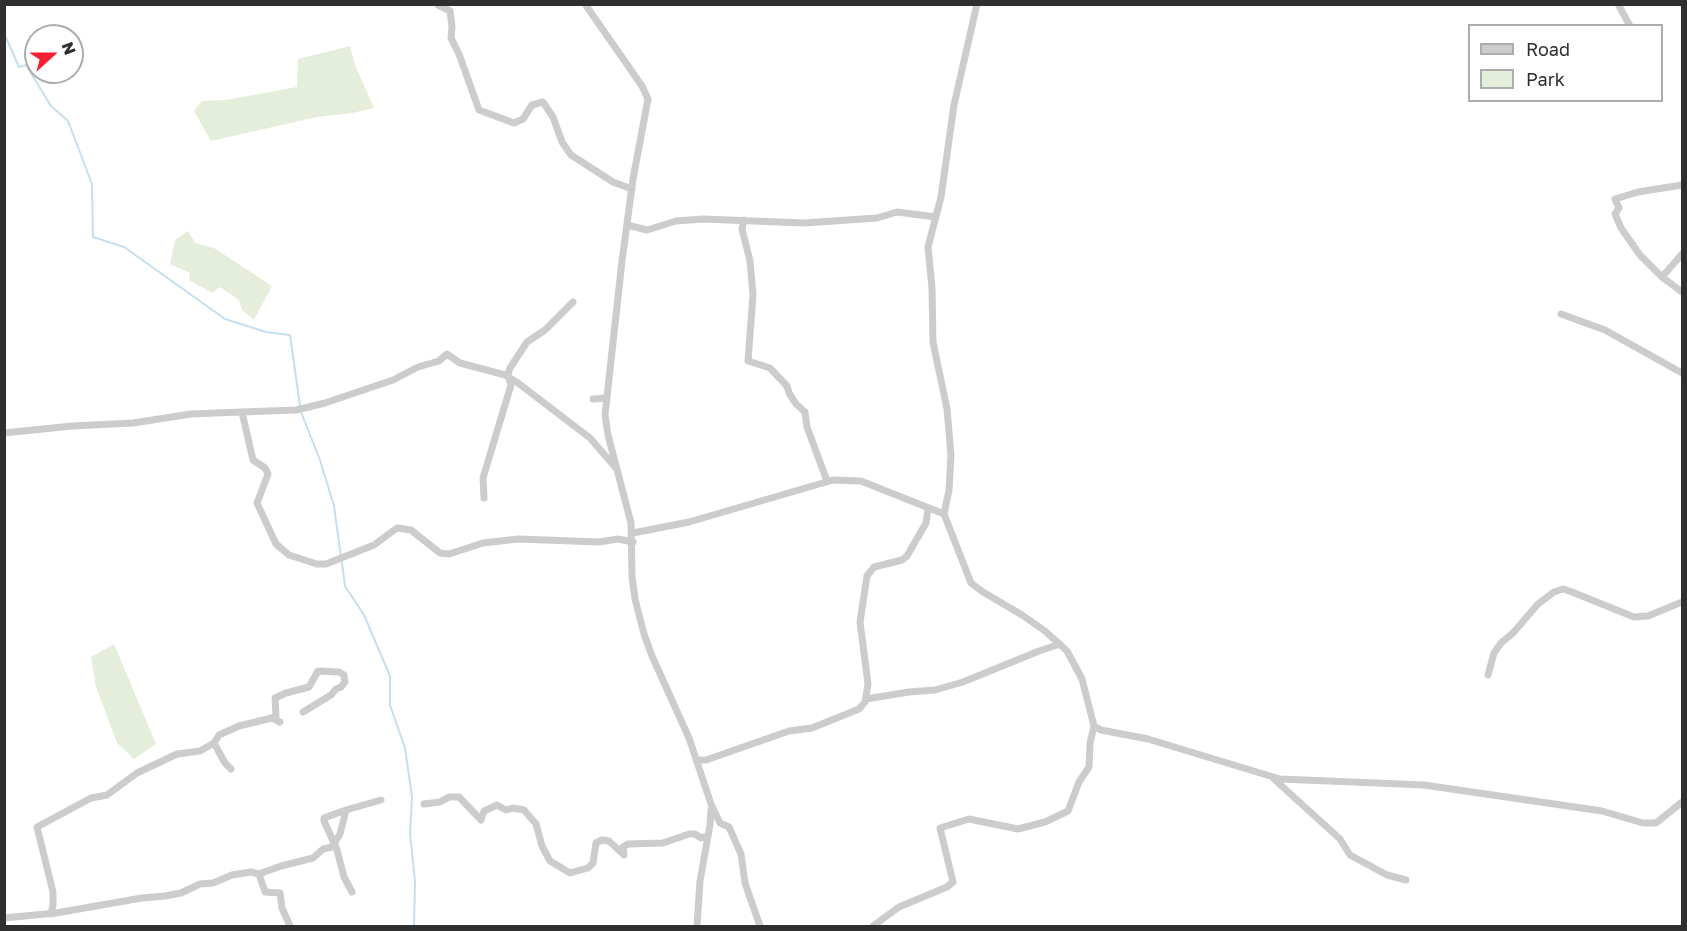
<!DOCTYPE html>
<html>
<head>
<meta charset="utf-8">
<style>
  body { margin:0 }
  #map { position:relative; width:1687px; height:931px; overflow:hidden; background:#fff; font-family:"Golos Text",sans-serif }
  canvas { display:block }
  .frame { position:absolute; inset:0; border:6px solid #2f2f2f; pointer-events:none }
  .legend { position:absolute; left:1468px; top:24px; width:195px; height:78px; box-sizing:border-box; background:#fff; border:2px solid #acacac; margin:0; padding:8px 10px; list-style:none; font-size:18px; color:#2f2f2f }
  .legend li { display:flex; align-items:center; gap:12px; height:30px }
  .legend b { width:30px; border:2px solid #acacac }
  .north { position:absolute; left:24px; top:24px; width:60px; height:60px; box-sizing:border-box; background:#fff; border:2px solid #acacac; border-radius:50%; rotate:69deg; font-size:16px; font-weight:700; line-height:24px; text-align:center; color:#2f2f2f }
  .north::after { content:''; display:block; margin:auto; width:21px; height:27px; background:#f62032; clip-path:polygon(50% 0,100% 100%,50% 72%,0 100%) }
</style>
</head>
<body>
<div id="map">
<canvas width="1687" height="931"></canvas>
<div class="frame"></div>
<ul class="legend">
<li><b style="height:8px;background:#ccc"></b>Road</li>
<li><b style="height:16px;background:#e5eddb"></b>Park</li>
</ul>
<div class="north">N</div>
</div>
<script>
const context = document.querySelector('canvas').getContext('2d');
context.lineJoin = 'round';
function paint(path, color) {
  context.fillStyle = color;
  context.fill(path, 'evenodd');
}
function toPath(rows) {
  const path = new Path2D();
  for (const r of rows) {
    path.moveTo(r[0], r[1]);
    for (let i = 2; i < r.length; i += 2) path.lineTo(r[i], r[i + 1]);
  }
  return path;
}
function trace(path, color, width, dash) {
  context.strokeStyle = color;
  context.lineWidth = width;
  context.lineCap = dash ? 'butt' : 'round';
  context.setLineDash(dash || []);
  context.stroke(path);
}
paint(toPath([
  [350,46,355,65,374,108,352,113,317,117,211,141,194,111,202,101,226,100,297,87,298,59],
  [188,231,195,243,214,248,272,286,254,320,242,310,239,300,220,287,212,293,189,280,190,273,170,264,175,240],
  [114,644,156,744,134,759,117,743,96,687,91,657]
]), '#e5eddb');
trace(toPath([
  [4,33,19,67,26,65,51,106,68,121,92,184,93,237,124,247,225,319,266,332,290,335,300,406],
  [301,412,320,460,334,506,345,586,364,615,390,676,390,705,405,748,412,797,410,833,415,882,414,926]
]), '#c5dfef', 2);
trace(toPath([
  [585,4,642,86,648,99,633,179,622,261,605,415,608,435,631,523,632,576,635,599,644,634,652,656,689,738,711,804,720,823,729,827,741,854,745,883,760,926],
  [1618,4,1630,26],
  [438,5,450,11,452,27,451,38,459,54,479,110,514,123,523,119,532,105,543,102,553,117,562,142,571,155,613,182,632,189],
  [1682,185,1638,192,1615,199,1619,208,1615,214,1621,228,1640,255,1662,277,1682,292],
  [744,220,742,229,750,261,753,295,748,361,770,368,787,386,789,393,796,404,805,412,807,427,827,481],
  [627,225,647,230,676,221,703,219,804,223,877,218,897,212,936,217],
  [1662,277,1682,254],
  [1561,314,1605,330,1682,373],
  [593,399,606,398],
  [242,412,296,410,325,403,393,380,418,367,439,361,447,354,460,363,505,375,518,383,590,438,616,468],
  [4,433,72,426,133,423,191,414,242,412,253,460,265,468,268,474,257,503,276,544,289,555,317,564,326,564,374,545,397,528,411,530,440,553,449,554,483,543,518,539,599,542,618,539,633,542],
  [484,498,483,478,511,385,508,374,510,368,527,342,545,330,573,302],
  [944,514,949,490,951,455,947,409,933,342,932,288,928,247,941,197,954,105,977,4],
  [633,533,689,522,833,480,861,481,944,514,971,583,983,592,1022,615,1045,631,1067,651,1082,679,1094,726,1101,730,1148,739,1280,779,1424,785,1602,811,1643,823,1656,823,1682,802],
  [1488,675,1494,653,1501,643,1513,633,1538,604,1554,592,1563,589,1572,592,1634,617,1648,616,1682,602],
  [866,699,909,692,935,690,963,682,1039,651,1060,644],
  [272,718,276,716,275,698,286,693,309,687,318,671,339,672,344,675,345,682,341,687,336,689,331,695,303,712],
  [214,743,219,735,239,726,272,718,280,722],
  [698,760,706,760,789,731,812,728,859,709,865,702,868,684,860,622,867,576,874,567,902,560,907,556,926,523,928,508],
  [1274,779,1340,839,1350,855,1387,875,1406,880],
  [424,804,440,802,449,797,459,797,481,820,484,811,497,805,506,810,513,808,524,810,536,824,542,846,550,861,570,873,588,868,593,863,596,843,602,840,609,841,624,855,623,847,628,844,663,843,689,834,695,834,701,838,707,836],
  [346,810,381,800],
  [259,874,281,866,313,858,323,849,332,847,334,843,335,842,340,834,346,810,324,818,324,821,334,843,337,850,344,877,352,892],
  [51,914,53,905,53,892,37,827,91,798,107,795,137,773,177,754,200,751,214,743,225,763,231,769,228,766],
  [4,918,56,913,142,898,165,896,181,893,200,884,213,883,232,875,251,872,259,874,265,892,280,893,282,908,290,926],
  [697,926,700,881,710,825,711,810],
  [873,926,899,907,947,887,953,882,940,828,969,819,1018,829,1045,822,1068,811,1079,782,1089,767,1090,743,1094,726]
]), '#ccc', 7);
</script>
</body>
</html>
